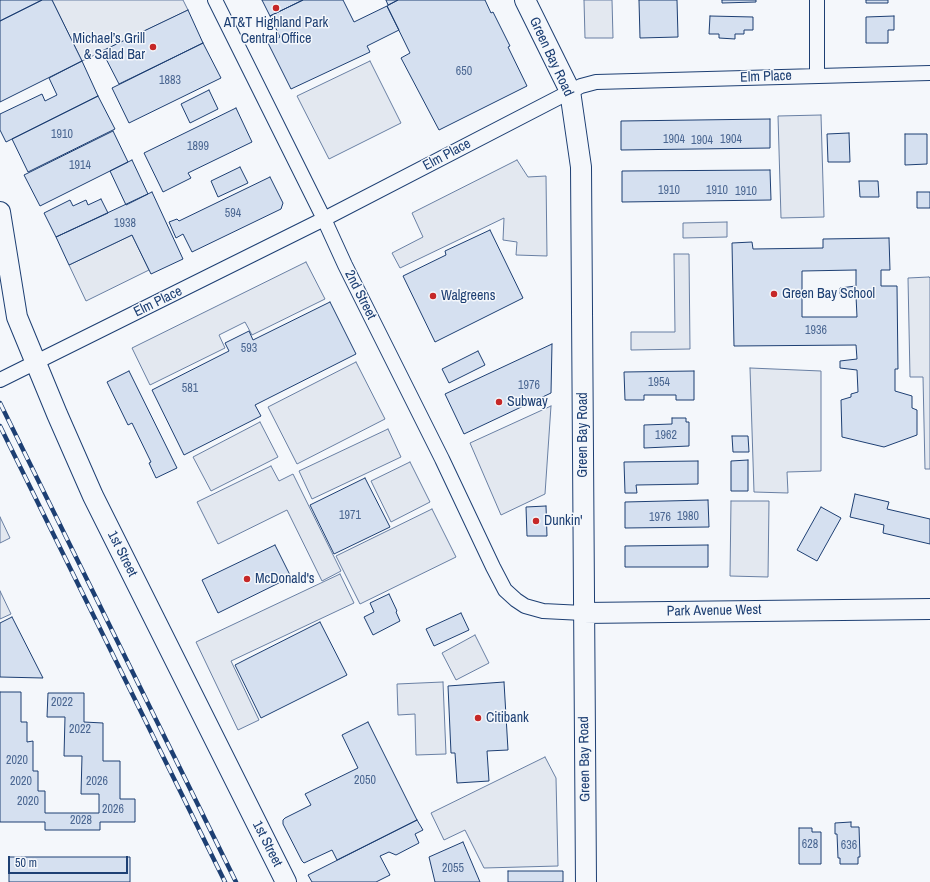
<!DOCTYPE html>
<html>
<head>
<meta charset="utf-8">
<style>
  body { margin:0 }
  #map { position:relative; width:930px; height:882px; overflow:hidden; background:#f4f7fb; font-family:"Archivo Narrow",sans-serif }
  canvas { display:block }
  .scale { position:absolute; left:8px; top:856px; width:120px; height:18px; box-sizing:border-box; border:2px solid #1d3f73; border-top:0; padding-left:5px; font-size:12px; line-height:14px; white-space:nowrap; color:#1d3f73; -webkit-text-stroke:3px #f4f7fb; paint-order:stroke }
</style>
</head>
<body>
<div id="map">
<canvas width="930" height="882"></canvas>
<div class="scale">50 m</div>
</div>
<script>
const context = document.querySelector('canvas').getContext('2d');
context.lineJoin = 'round';
function paint(path, color) {
  context.fillStyle = color;
  context.fill(path, 'evenodd');
}
function toPath(rows) {
  const path = new Path2D();
  for (const r of rows) {
    path.moveTo(r[0], r[1]);
    for (let i = 2; i < r.length; i += 2) path.lineTo(r[i], r[i + 1]);
  }
  return path;
}
function trace(path, color, width, dash) {
  context.strokeStyle = color;
  context.lineWidth = width;
  context.lineCap = dash ? 'butt' : 'round';
  context.setLineDash(dash || []);
  context.stroke(path);
}
function write(font, color, halo, rows, align = 'center') {
  context.font = font + ' "Archivo Narrow",sans-serif';
  context.lineWidth = 3;
  context.setLineDash([]);
  context.textBaseline = 'middle';
  context.strokeStyle = halo;
  context.fillStyle = color;
  for (const [text, x, y, turn = 0] of rows) {
    context.save();
    context.translate(x, y);
    context.rotate((+turn || 0) * Math.PI / 180);
    context.textAlign = isNaN(turn) ? turn : align;
    if (halo) context.strokeText(text, 0, 0);
    context.fillText(text, 0, 0);
    context.restore();
  }
}
const parking = toPath([
  [52,0,183,0,188,10,82,61,52,0],
  [584,0,612,0,613,38,585,38,584,0],
  [370,61,401,123,329,159,297,96,370,61],
  [821,115,824,217,781,218,778,116,821,115],
  [517,160,528,177,546,176,547,256,516,255,517,242,503,240,504,218,400,268,392,253,423,237,412,213,517,160],
  [727,222,727,237,683,238,683,223,727,222],
  [132,235,149,270,86,301,69,265,132,235],
  [674,254,689,254,690,349,631,350,631,332,675,332,674,254],
  [306,262,325,299,252,335,245,322,219,335,225,348,150,385,132,348,306,262],
  [929,277,930,278,930,469,925,469,923,377,910,377,908,278,929,277],
  [356,362,385,419,297,464,268,407,356,362],
  [750,368,821,371,821,471,787,472,788,493,754,492,750,368],
  [551,406,545,494,501,515,470,443,551,406],
  [260,422,278,457,211,491,193,457,260,422],
  [388,429,401,457,312,499,299,471,388,429],
  [410,462,430,502,391,522,371,481,410,462],
  [271,466,279,481,293,474,341,571,322,581,287,510,218,544,197,502,271,466],
  [731,501,769,501,768,577,730,576,731,501],
  [432,509,456,557,360,604,336,556,432,509],
  [0,517,10,538,0,543,0,517],
  [340,574,354,603,231,661,259,720,238,730,196,642,340,574],
  [0,591,11,614,0,619,0,591],
  [475,635,489,663,456,680,442,653,475,635],
  [443,682,446,754,416,755,415,714,398,715,397,684,443,682],
  [545,757,556,778,558,866,484,868,465,830,444,840,431,813,545,757]
]);
paint(parking, '#e3e8f0');
trace(parking, '#687fa3', 1);
const building = toPath([
  [0,0,42,0,0,21,0,0],
  [42,0,52,0,82,61,0,102,0,21,42,0],
  [262,0,303,0,270,16,262,0],
  [303,0,343,0,354,22,387,6,399,30,367,46,370,52,291,89,268,43,280,37,270,16,303,0],
  [386,0,398,0,388,5,386,0],
  [398,0,485,0,491,13,493,12,510,46,508,47,527,86,439,130,401,58,410,53,387,6,398,0],
  [639,0,677,0,678,37,640,38,639,0],
  [722,0,756,0,756,2,722,3,722,0],
  [866,0,888,0,888,3,866,3,866,0],
  [188,10,203,43,119,84,102,51,188,10],
  [710,16,753,17,753,30,744,30,744,34,735,34,735,39,719,38,719,34,709,34,710,16],
  [894,16,894,30,888,30,888,43,866,43,866,17,894,16],
  [203,43,221,78,129,123,112,88,203,43],
  [82,61,98,96,6,142,0,130,0,114,42,94,45,101,57,95,49,78,82,61],
  [209,90,218,109,190,123,181,104,209,90],
  [98,96,115,129,28,172,12,139,98,96],
  [236,108,252,142,188,173,191,178,163,192,144,153,236,108],
  [770,119,770,148,621,150,621,121,770,119],
  [113,131,128,162,40,206,24,175,113,131],
  [849,133,850,162,828,162,827,134,849,133],
  [905,134,927,134,927,164,905,165,905,134],
  [132,160,148,194,126,205,110,171,132,160],
  [240,167,248,183,218,197,211,181,240,167],
  [770,170,771,200,622,202,622,171,770,170],
  [270,177,283,203,281,209,192,252,183,234,176,238,169,222,177,219,179,221,270,177],
  [859,181,878,181,879,197,860,197,859,181],
  [152,192,183,259,151,274,132,235,69,265,56,237,152,192],
  [917,192,930,192,930,208,917,208,917,192],
  [101,199,108,213,56,237,44,213,70,200,73,206,86,200,88,205,101,199],
  [490,230,523,298,435,342,403,276,446,255,445,251,490,230],
  [889,238,890,270,881,270,881,286,897,286,898,369,895,369,895,391,912,396,912,408,917,410,917,435,884,447,842,437,841,400,851,397,851,394,858,392,857,370,840,368,840,361,857,359,856,345,734,346,732,243,752,242,753,249,823,248,823,239,889,238],
  [856,270,856,286,840,288,840,294,856,296,857,317,802,317,802,271,856,270],
  [330,302,356,354,255,405,261,416,184,455,152,390,229,351,225,343,249,331,253,340,330,302],
  [552,344,551,393,464,434,445,394,552,344],
  [478,351,485,365,449,383,442,369,478,351],
  [129,371,177,468,156,478,149,463,151,462,132,423,128,425,107,382,129,371],
  [694,371,694,400,676,400,676,395,644,395,644,400,625,400,624,372,694,371],
  [672,418,686,418,686,422,689,422,689,446,644,448,644,425,672,424,672,418],
  [732,436,748,436,749,452,733,452,732,436],
  [748,460,748,491,731,491,731,461,748,460],
  [698,461,698,484,636,485,637,493,625,493,624,462,698,461],
  [365,478,390,527,334,554,310,505,365,478],
  [855,494,889,502,887,509,930,519,930,544,883,533,884,525,850,517,855,494],
  [708,500,709,527,625,528,625,502,708,500],
  [546,506,547,536,527,536,526,507,546,506],
  [821,507,841,518,817,561,797,550,821,507],
  [275,545,291,577,218,613,202,580,275,545],
  [708,545,708,567,625,567,625,546,708,545],
  [389,594,397,611,396,612,400,621,373,635,364,617,374,612,370,603,389,594],
  [461,613,469,630,434,646,426,629,461,613],
  [12,617,43,678,0,677,0,623,12,617],
  [320,622,347,675,261,718,235,665,320,622],
  [504,682,508,750,487,751,489,781,457,783,455,753,451,753,448,686,504,682],
  [0,692,21,692,21,722,27,722,27,742,33,741,33,771,38,771,38,791,45,791,45,813,99,813,99,794,81,794,82,756,64,756,65,717,47,717,48,693,84,693,84,722,103,723,103,761,120,761,120,799,135,799,135,822,100,822,100,830,45,830,45,822,0,822,0,692],
  [368,722,417,820,337,860,332,850,304,863,302,861,283,824,283,820,285,818,311,805,305,794,358,768,342,735,368,722],
  [417,820,423,830,415,834,419,843,396,855,389,852,380,856,390,875,376,882,312,882,308,875,417,820],
  [851,822,851,827,859,827,860,857,858,857,858,864,840,864,840,858,838,858,837,834,835,834,835,823,851,822],
  [799,828,812,828,812,832,821,832,821,864,799,864,799,828],
  [463,842,480,882,435,882,429,857,463,842],
  [9,857,130,857,130,882,9,882,9,857],
  [508,871,563,871,563,882,508,882,508,871]
]);
paint(building, '#d5e0f0');
trace(building, '#1d3f73', 1);
const street = toPath([
  [215,0,324,219,345,265,442,459,493,567,505,590,516,600,525,606,543,611,583,613],
  [817,0,817,75],
  [0,380,324,219,581,86,596,82,930,73]
]);
const secondary = toPath([
  [525,0,570,91,581,167,586,882],
  [0,212,17,317,57,414,93,496,286,882],
  [583,613,930,609]
]);
trace(street, '#1d3f73', 16);
trace(secondary, '#1d3f73', 22);
trace(street, '#f4f7fb', 14);
trace(secondary, '#f4f7fb', 20);
const rail = toPath([
  [0,403,236,882],
  [0,426,225,882]
]);
trace(rail, '#1d3f73', 4.5);
trace(rail, '#f4f7fb', 3, [9]);
for (const [x, y, r, color] of [
  [276,8,4,"#c62828"],
  [153,47,4,"#c62828"],
  [774,294,4,"#c62828"],
  [433,296,4,"#c62828"],
  [499,402,4,"#c62828"],
  [536,521,4,"#c62828"],
  [247,579,4,"#c62828"],
  [478,718,4,"#c62828"]
]) {
  const dot = new Path2D();
  dot.arc(x, y, r, 0, 2 * Math.PI);
  context.fillStyle = color;
  context.fill(dot);
  trace(dot, '#f4f7fb', 1.5);
}
write('12px', '#4b6792', null, [
  ["650",464,72],
  ["1883",170,81],
  ["1910",62,135],
  ["1904",674,140],
  ["1904",731,140],
  ["1904",702,141],
  ["1899",198,147],
  ["1914",80,166],
  ["1910",669,191],
  ["1910",717,191],
  ["1910",746,192],
  ["594",233,214],
  ["1938",125,224],
  ["1936",816,331],
  ["593",249,349],
  ["1954",659,383],
  ["1976",529,386],
  ["581",190,389],
  ["1962",666,436],
  ["1971",350,516],
  ["1980",688,517],
  ["1976",660,518],
  ["2022",62,703],
  ["2022",80,730],
  ["2020",17,761],
  ["2050",365,781],
  ["2020",21,782],
  ["2026",97,782],
  ["2020",28,802],
  ["2026",113,810],
  ["2028",81,821],
  ["628",810,845],
  ["636",849,846],
  ["2055",453,869]
]);
write('14px', '#1d3f73', '#f4f7fb', [
  ["AT&T Highland Park",276,23,"center"],
  ["Central Office",276,39,"center"],
  ["Michael’s Grill",145,39,"right"],
  ["& Salad Bar",145,55,"right"],
  ["Green Bay School",782,294],
  ["Walgreens",441,296],
  ["Subway",507,402],
  ["Dunkin'",544,521],
  ["McDonald's",255,579],
  ["Citibank",486,718]
], 'left');
write('14px', '#1d3f73', '#f4f7fb', [
  ["Green Bay Road",551,57,65],
  ["Elm Place",766,77,-2],
  ["Elm Place",447,155,-28],
  ["2nd Street",360,295,63],
  ["Elm Place",158,302,-26],
  ["Green Bay Road",583,435,-90],
  ["1st Street",122,554,63],
  ["Park Avenue West",714,611,-1],
  ["Green Bay Road",585,759,-91],
  ["1st Street",267,844,63]
]);
</script>
</body>
</html>
